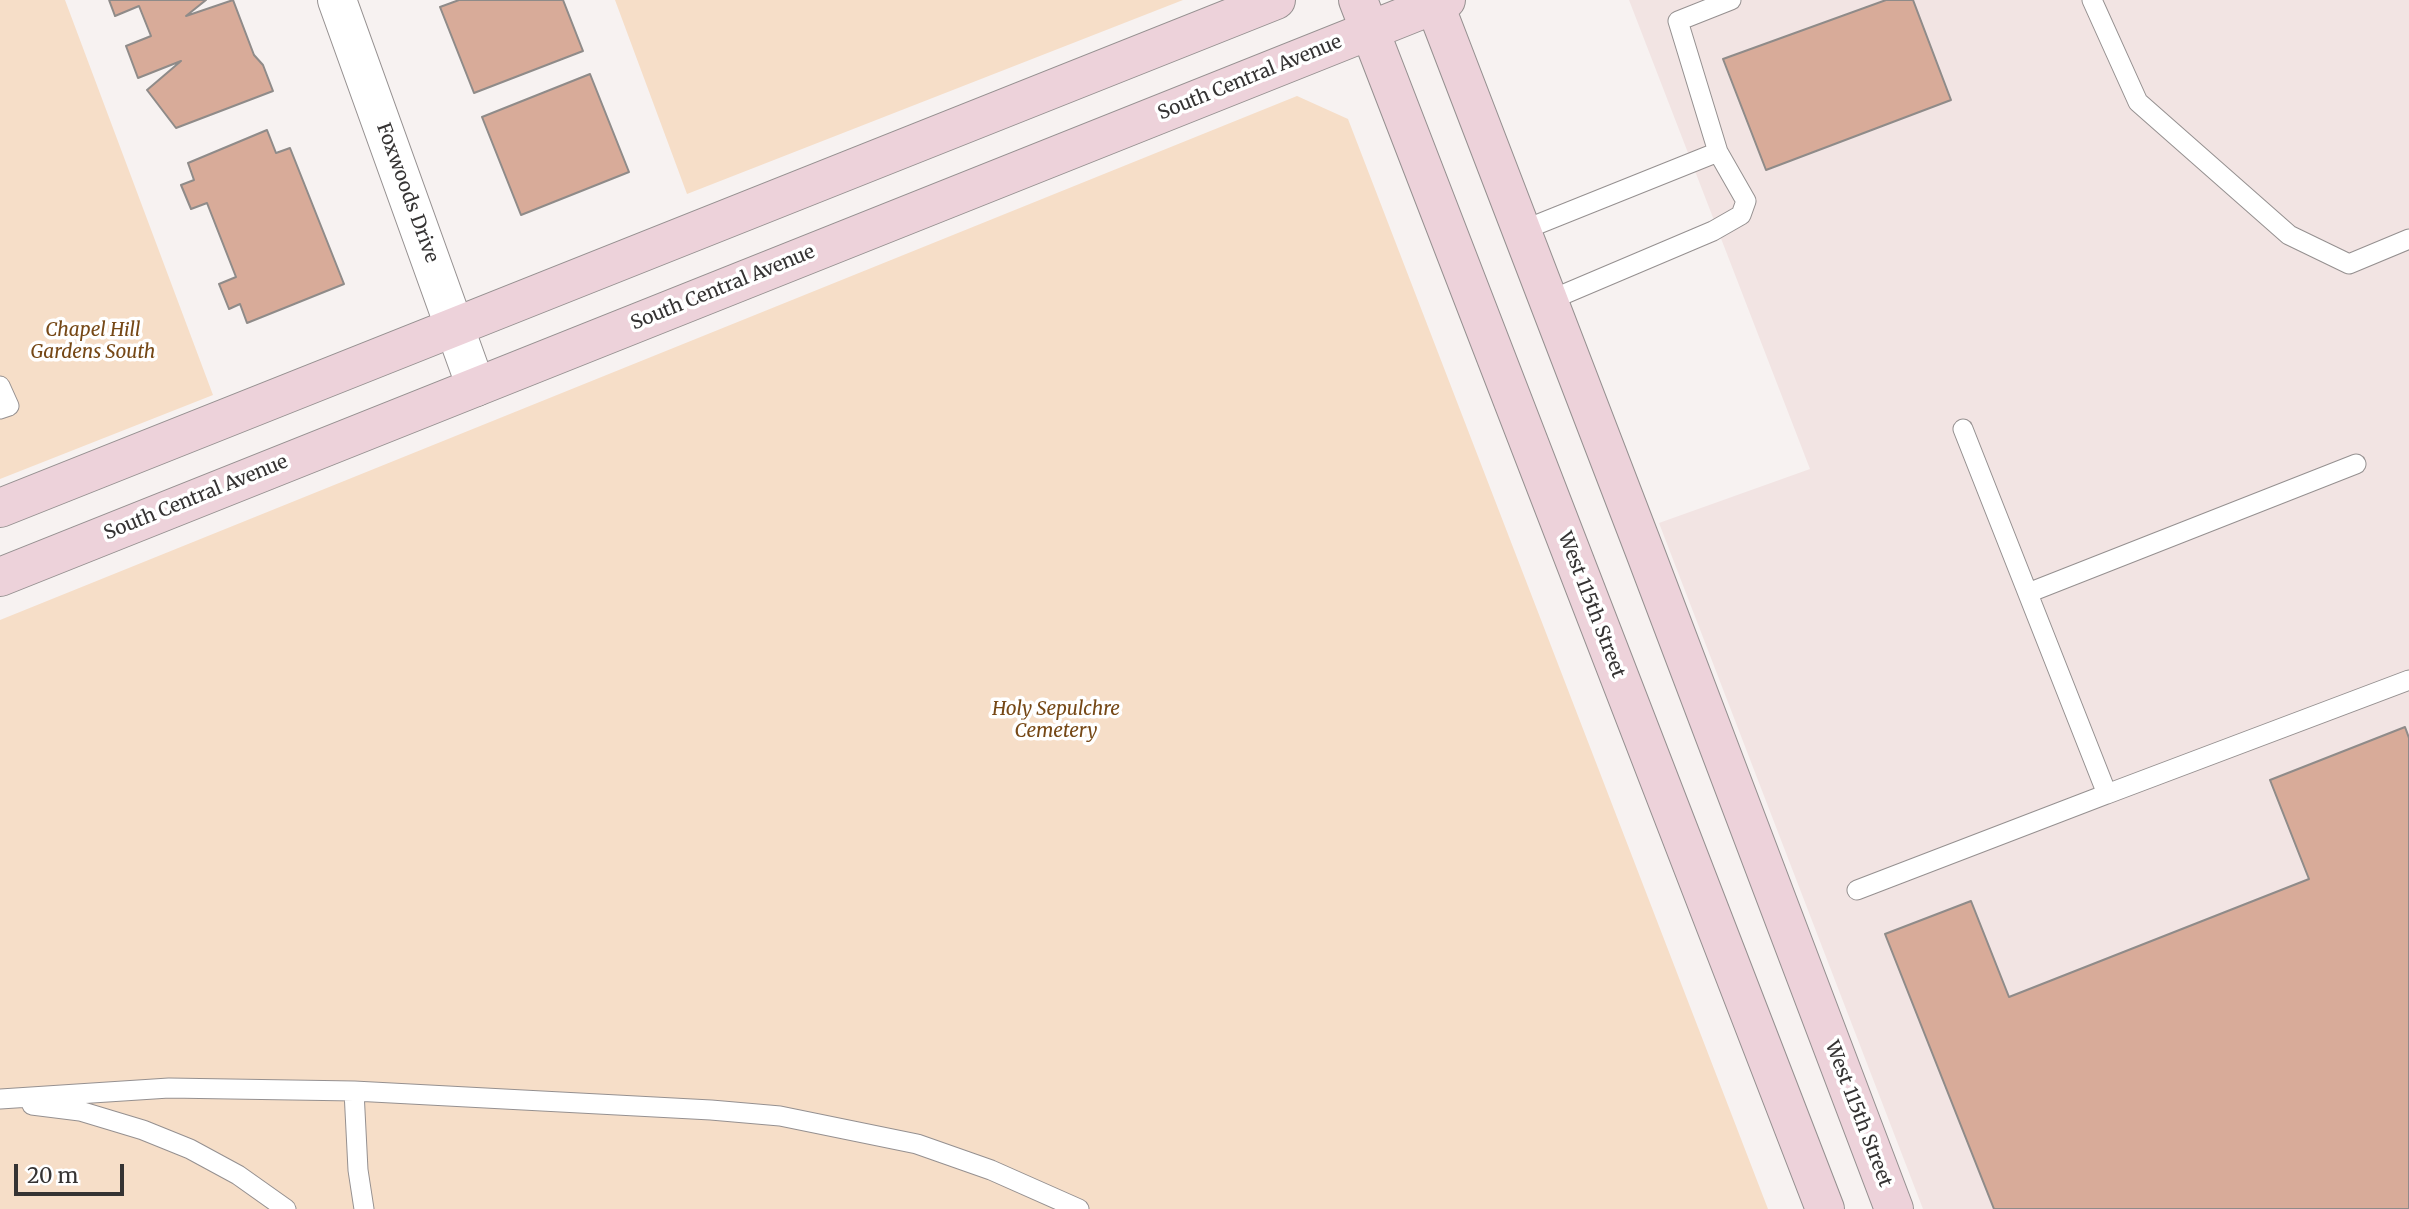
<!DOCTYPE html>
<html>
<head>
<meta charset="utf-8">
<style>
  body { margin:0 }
  #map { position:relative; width:2409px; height:1209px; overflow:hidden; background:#f7f2f1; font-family:Merriweather,serif }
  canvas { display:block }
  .scale { position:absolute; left:14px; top:1164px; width:110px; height:32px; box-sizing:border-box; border:4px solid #353333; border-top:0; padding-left:9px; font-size:21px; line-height:24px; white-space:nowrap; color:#353333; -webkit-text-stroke:5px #fff; paint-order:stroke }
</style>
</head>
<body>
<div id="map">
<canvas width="2409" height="1209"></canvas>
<div class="scale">20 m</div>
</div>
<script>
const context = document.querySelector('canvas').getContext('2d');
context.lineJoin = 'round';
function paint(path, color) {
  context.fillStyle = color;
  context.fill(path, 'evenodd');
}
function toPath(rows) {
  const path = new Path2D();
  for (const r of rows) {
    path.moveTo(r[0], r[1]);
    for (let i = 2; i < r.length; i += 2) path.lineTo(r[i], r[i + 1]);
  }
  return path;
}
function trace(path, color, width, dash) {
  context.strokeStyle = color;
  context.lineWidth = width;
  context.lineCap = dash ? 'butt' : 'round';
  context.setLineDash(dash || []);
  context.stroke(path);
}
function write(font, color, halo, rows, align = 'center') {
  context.font = font + ' Merriweather,serif';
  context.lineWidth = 7;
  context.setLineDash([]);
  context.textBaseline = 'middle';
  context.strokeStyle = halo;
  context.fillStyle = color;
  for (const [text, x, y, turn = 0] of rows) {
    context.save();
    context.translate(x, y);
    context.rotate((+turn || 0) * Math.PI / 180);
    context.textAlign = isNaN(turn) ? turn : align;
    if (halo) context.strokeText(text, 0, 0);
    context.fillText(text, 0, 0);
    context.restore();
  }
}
paint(toPath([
  [1629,0,2409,0,2409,1209,1923,1209,1659,523,1810,469]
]), '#f2e4e3');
paint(toPath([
  [0,0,65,0,213,395,0,479],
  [615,0,1183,0,687,194],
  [1297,96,1348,119,1768,1209,0,1209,0,620]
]), '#f6dec8');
const building = toPath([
  [109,0,206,0,186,16,233,0,254,55,263,65,273,91,176,128,147,90,181,61,138,78,126,46,151,36,139,6,115,16,109,0],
  [459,0,563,0,583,51,474,93,440,7,459,0],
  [1886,0,1913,0,1951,100,1766,170,1723,59,1886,0],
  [590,74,629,172,521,215,482,117,590,74],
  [267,130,276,153,290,148,344,284,247,323,240,304,229,309,219,284,236,277,207,203,191,209,181,185,194,180,188,163,267,130],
  [2405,727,2409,738,2409,1209,1994,1209,1885,934,1971,901,2009,997,2309,879,2270,780,2405,727]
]);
paint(building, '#d8ab99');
trace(building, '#8f8b89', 2);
const lane = toPath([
  [2092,0,2138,102,2289,235,2349,264,2409,239],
  [1521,231,1718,152,1678,21,1731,0],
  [1548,301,1713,231,1741,215,1746,201,1718,152],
  [0,386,9,406,0,409],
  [1963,429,2107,794,2409,680],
  [2028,593,2356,464],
  [1857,890,2107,794],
  [354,1091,358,1170,364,1209],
  [0,1099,169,1088,354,1091,711,1110,780,1116,917,1144,991,1170,1079,1209],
  [32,1105,80,1111,143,1130,190,1149,238,1175,286,1209]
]);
const street = toPath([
  [337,0,476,387]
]);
const secondary = toPath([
  [1358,0,1825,1209],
  [1433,0,1645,552,1894,1209],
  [0,508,1276,0],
  [0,577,1446,0]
]);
trace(lane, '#959090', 21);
trace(street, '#959090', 40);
trace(secondary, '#959090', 40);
trace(lane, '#fff', 19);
trace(street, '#fff', 38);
trace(secondary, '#edd2da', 38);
write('19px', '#353333', '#fff', [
  ["South Central Avenue",1250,78,-22],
  ["Foxwoods Drive",407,193,70],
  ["South Central Avenue",723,288,-22],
  ["South Central Avenue",196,498,-22],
  ["West 115th Street",1591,605,69],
  ["West 115th Street",1858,1114,69]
]);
write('italic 19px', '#764816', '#fff', [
  ["Chapel Hill",93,331],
  ["Gardens South",93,353],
  ["Holy Sepulchre",1056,710],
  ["Cemetery",1056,732]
]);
</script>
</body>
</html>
